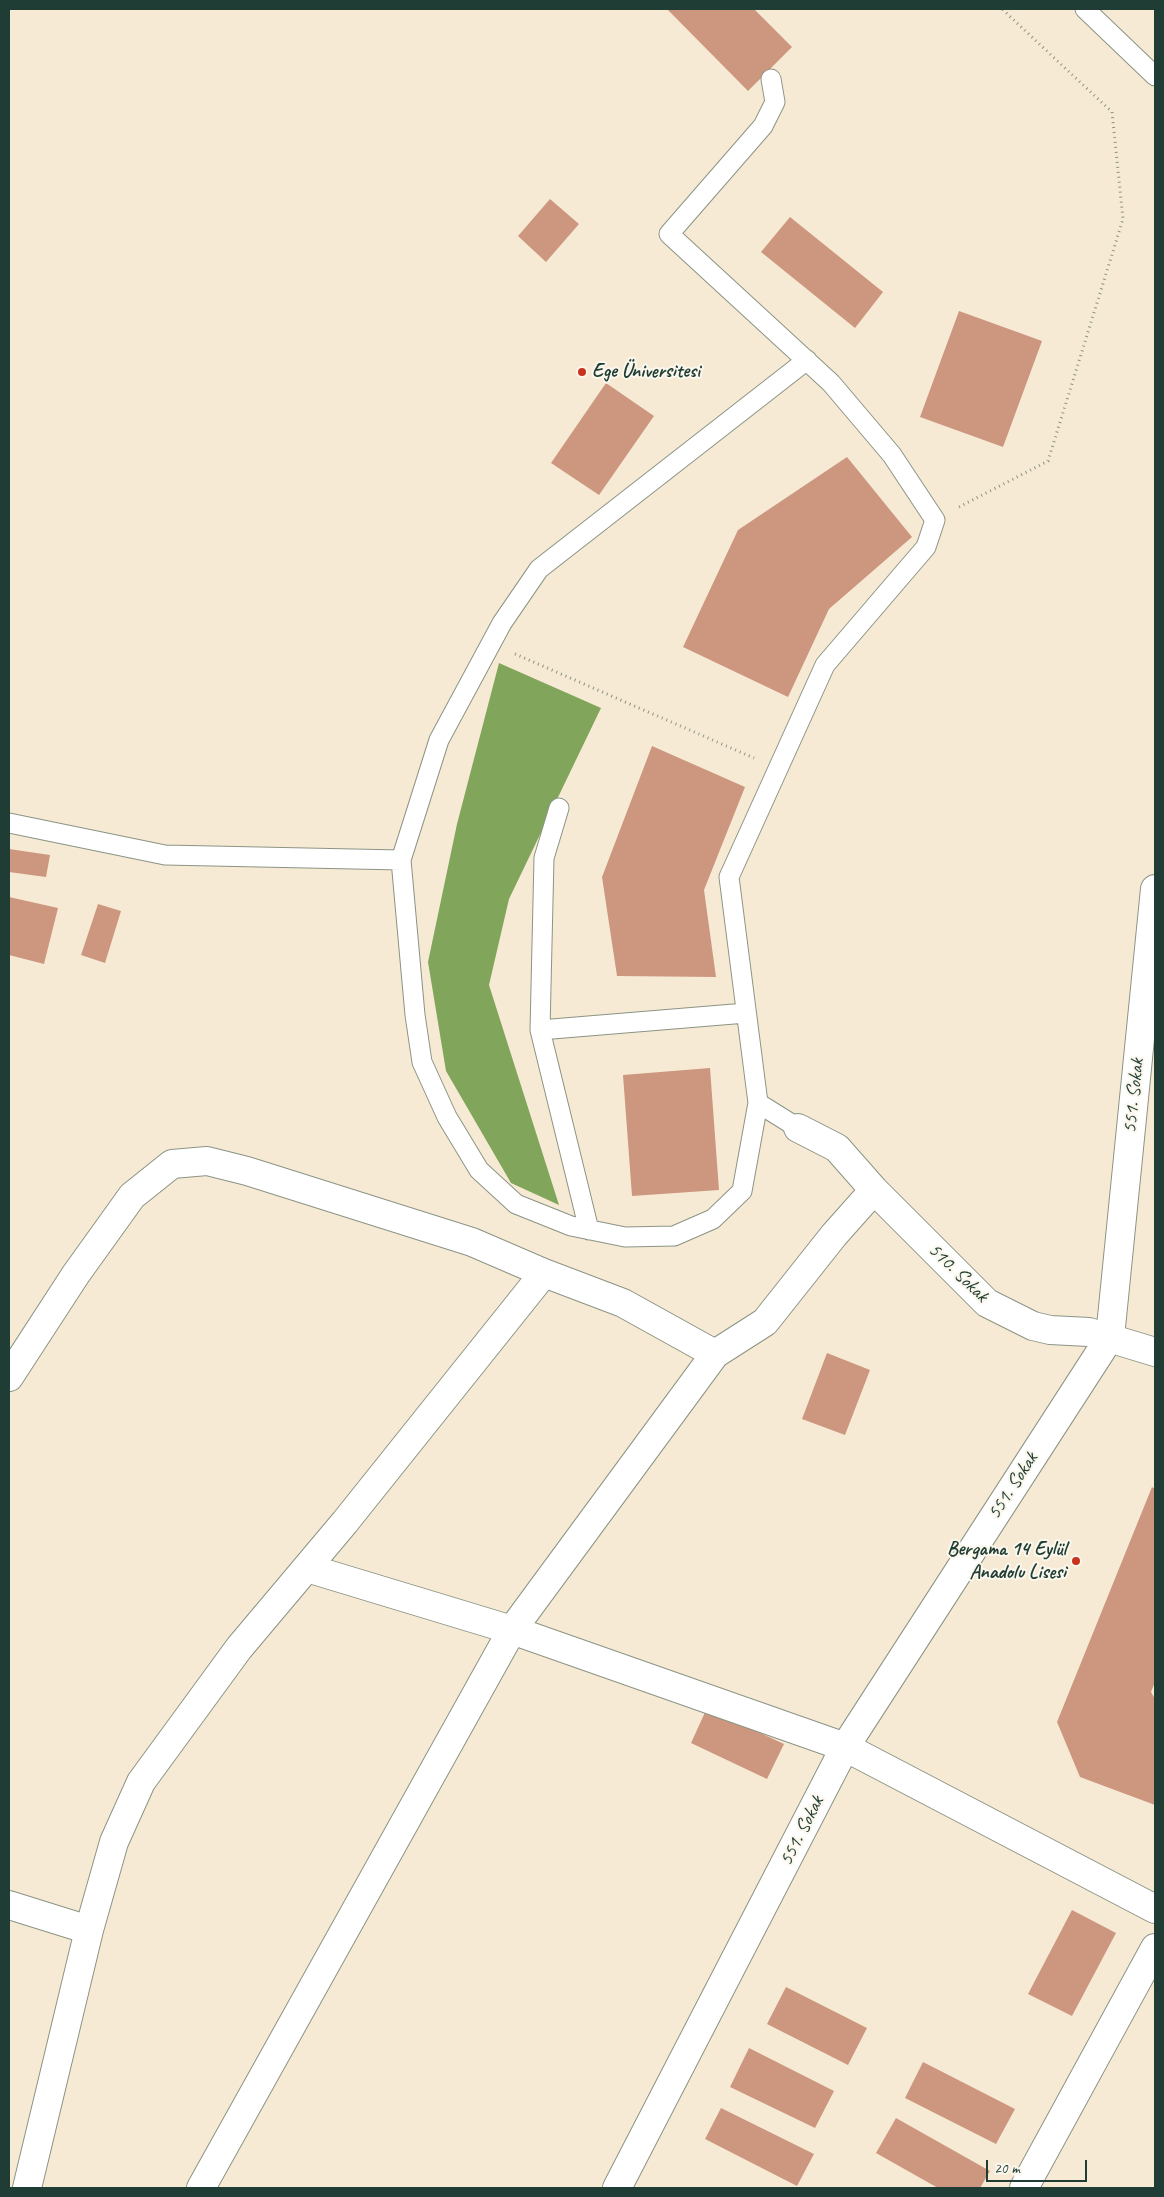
<!DOCTYPE html>
<html>
<head>
<meta charset="utf-8">
<style>
  body { margin:0 }
  #map { position:relative; width:1164px; height:2197px; overflow:hidden; background:#f7ead5; font-family:Caveat,sans-serif }
  canvas { display:block }
  .frame { position:absolute; inset:0; border:10px solid #1f3d34; pointer-events:none }
  .scale { position:absolute; left:986px; top:2160px; width:101px; height:22px; box-sizing:border-box; border:2px solid #1f3d34; border-top:0; padding-left:6px; font-size:15px; line-height:18px; white-space:nowrap; color:#1f3d34; -webkit-text-stroke:4px #fbf7ec; paint-order:stroke }
</style>
</head>
<body>
<div id="map">
<canvas width="1164" height="2197"></canvas>
<div class="frame"></div>
<div class="scale">20 m</div>
</div>
<script>
const context = document.querySelector('canvas').getContext('2d');
context.lineJoin = 'round';
function paint(path, color) {
  context.fillStyle = color;
  context.fill(path, 'evenodd');
}
function toPath(rows) {
  const path = new Path2D();
  for (const r of rows) {
    path.moveTo(r[0], r[1]);
    for (let i = 2; i < r.length; i += 2) path.lineTo(r[i], r[i + 1]);
  }
  return path;
}
function trace(path, color, width, dash) {
  context.strokeStyle = color;
  context.lineWidth = width;
  context.lineCap = dash ? 'butt' : 'round';
  context.setLineDash(dash || []);
  context.stroke(path);
}
function write(font, color, halo, rows, align = 'center') {
  context.font = font + ' Caveat,sans-serif';
  context.lineWidth = 4;
  context.setLineDash([]);
  context.textBaseline = 'middle';
  context.strokeStyle = halo;
  context.fillStyle = color;
  for (const [text, x, y, turn = 0] of rows) {
    context.save();
    context.translate(x, y);
    context.rotate((+turn || 0) * Math.PI / 180);
    context.textAlign = isNaN(turn) ? turn : align;
    if (halo) context.strokeText(text, 0, 0);
    context.fillText(text, 0, 0);
    context.restore();
  }
}
paint(toPath([
  [499,663,601,708,509,899,489,985,559,1205,511,1183,446,1071,428,962,457,824]
]), '#80a55b');
paint(toPath([
  [667,9,754,9,792,47,748,91],
  [550,199,579,224,546,262,518,236],
  [790,217,883,292,855,328,761,252],
  [959,311,1042,341,1003,447,920,417],
  [606,383,654,416,599,495,551,463],
  [847,457,912,537,829,609,788,697,683,647,738,530],
  [652,746,745,787,704,890,716,977,617,976,602,877],
  [9,849,50,855,46,877,9,872],
  [9,897,58,908,44,964,9,955],
  [98,904,121,911,105,963,81,955],
  [710,1068,719,1190,632,1196,623,1075],
  [827,1353,870,1370,845,1435,802,1419],
  [1152,1487,1155,1489,1155,1682,1151,1692,1155,1699,1155,1805,1080,1777,1057,1722],
  [707,1708,784,1744,767,1779,691,1743],
  [1072,1910,1116,1933,1072,2016,1028,1994],
  [786,1987,867,2028,848,2065,767,2024],
  [749,2048,834,2091,815,2128,730,2087],
  [923,2062,1015,2109,996,2144,905,2098],
  [721,2108,814,2154,797,2186,705,2139],
  [896,2118,990,2171,980,2188,938,2188,876,2153]
]), '#cc977e');
const lane = toPath([
  [1085,9,1155,76],
  [771,79,775,102,763,126,669,234,831,383,892,455,935,520,926,547,825,665,729,877,758,1103,798,1128],
  [559,808,544,858,540,1030,589,1230],
  [9,823,165,855,401,860],
  [540,1030,746,1013],
  [758,1103,742,1191,713,1219,674,1236,625,1237,571,1226,516,1204,479,1170,447,1117,422,1062,415,1015,401,860,439,740,502,623,539,569,807,360]
]);
const street = toPath([
  [798,1128,837,1148,874,1190,987,1303,1033,1326,1050,1330,1089,1332,1155,1352],
  [9,1377,76,1274,132,1196,172,1164,207,1161,247,1171,472,1242,544,1273,623,1303,715,1354],
  [307,1568,512,1630,845,1747,1155,1909],
  [9,1905,89,1930],
  [27,2188,89,1930,114,1842,141,1782,239,1648,345,1522,544,1273],
  [201,2188,512,1630,715,1354,765,1322,834,1235,874,1190],
  [617,2188,845,1747,1110,1337,1155,889],
  [1024,2188,1155,1948]
]);
trace(lane, '#8b9484', 21);
trace(street, '#8b9484', 30);
trace(toPath([
  [959,507,1048,461,1123,219,1112,112,1002,9],
  [515,654,754,758]
]), '#8b9484', 3, [1, 4]);
trace(lane, '#fff', 19);
trace(street, '#fff', 28);
for (const [x, y, r, color] of [
  [582,372,5,"#c8321e"],
  [1076,1561,5,"#c8321e"]
]) {
  const dot = new Path2D();
  dot.arc(x, y, r, 0, 2 * Math.PI);
  context.fillStyle = color;
  context.fill(dot);
  trace(dot, '#fbf7ec', 2);
}
write('bold 20px', '#1f3d34', '#fbf7ec', [
  ["Ege Üniversitesi",592,372],
  ["Bergama 14 Eylül",1066,1550,"right"],
  ["Anadolu Lisesi",1066,1573,"right"]
], 'left');
write('20px', '#1f3d34', '#fbf7ec', [
  ["551. Sokak",1134,1096,-84],
  ["510. Sokak",958,1273,44],
  ["551. Sokak",1013,1486,-57],
  ["551. Sokak",802,1831,-63]
]);
</script>
</body>
</html>
